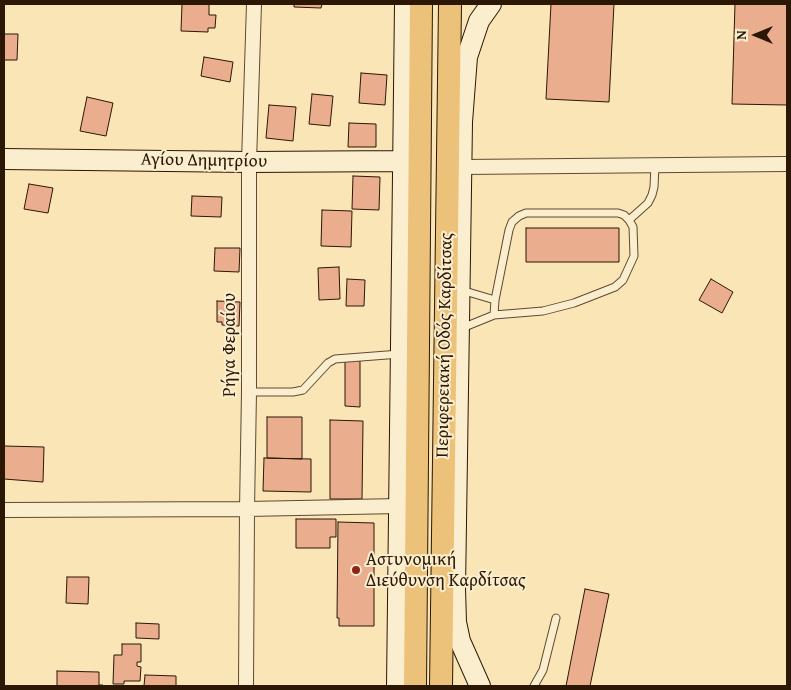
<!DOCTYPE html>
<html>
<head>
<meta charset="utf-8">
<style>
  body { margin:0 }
  #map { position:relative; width:791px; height:690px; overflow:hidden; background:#f9e5b5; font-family:"Gentium Book Plus",serif }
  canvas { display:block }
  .frame { position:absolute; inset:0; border:5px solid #2b1704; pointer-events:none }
  .north { position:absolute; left:731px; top:10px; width:50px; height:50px; -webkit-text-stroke:4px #fbeecf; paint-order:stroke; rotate:270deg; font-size:14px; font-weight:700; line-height:20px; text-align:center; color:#2b1704 }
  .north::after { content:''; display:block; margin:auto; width:18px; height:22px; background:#2b1704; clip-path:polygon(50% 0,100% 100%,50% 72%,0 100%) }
</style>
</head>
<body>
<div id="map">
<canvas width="791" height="690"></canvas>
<div class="frame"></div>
<div class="north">N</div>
</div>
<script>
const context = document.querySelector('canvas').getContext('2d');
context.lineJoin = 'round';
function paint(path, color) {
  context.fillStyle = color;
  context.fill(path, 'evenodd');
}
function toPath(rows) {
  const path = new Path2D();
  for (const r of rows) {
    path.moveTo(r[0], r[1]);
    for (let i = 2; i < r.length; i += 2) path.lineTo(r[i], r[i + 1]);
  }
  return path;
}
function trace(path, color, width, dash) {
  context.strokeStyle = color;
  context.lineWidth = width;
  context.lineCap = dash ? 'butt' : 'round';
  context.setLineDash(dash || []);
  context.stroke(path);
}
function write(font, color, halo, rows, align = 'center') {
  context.font = font + ' "Gentium Book Plus",serif';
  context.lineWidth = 4;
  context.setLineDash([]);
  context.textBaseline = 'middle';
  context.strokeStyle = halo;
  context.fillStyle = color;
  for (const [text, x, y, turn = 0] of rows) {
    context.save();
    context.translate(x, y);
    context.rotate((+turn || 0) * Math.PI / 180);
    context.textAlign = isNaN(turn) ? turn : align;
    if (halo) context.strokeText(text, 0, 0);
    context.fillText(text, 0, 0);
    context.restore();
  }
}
const building = toPath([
  [182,4,209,4,209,15,216,15,215,28,208,28,208,32,181,31,182,4],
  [294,4,322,4,321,8,294,7,294,4],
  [551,4,614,4,609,102,546,99,551,4],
  [735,4,787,4,787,105,732,104,735,4],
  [4,34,18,34,17,60,4,60,4,34],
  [204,57,233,62,230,82,201,76,204,57],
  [361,73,387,75,385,105,359,103,361,73],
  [312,94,333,96,330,126,309,124,312,94],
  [87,97,113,103,106,136,80,131,87,97],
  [269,105,296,107,293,141,266,138,269,105],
  [349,123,376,124,376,147,348,147,349,123],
  [353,176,380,177,379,210,352,209,353,176],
  [29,184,53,188,48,213,24,209,29,184],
  [192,196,222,197,221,217,191,216,192,196],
  [322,210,352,211,351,247,321,246,322,210],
  [526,228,619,228,619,262,526,262,526,228],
  [215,248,240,248,239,272,214,271,215,248],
  [339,267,340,299,319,300,318,268,339,267],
  [347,279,365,280,364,306,346,306,347,279],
  [711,279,733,292,722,313,699,300,711,279],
  [217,301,240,302,239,326,222,325,222,322,217,322,217,301],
  [345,360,360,360,360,407,345,406,345,360],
  [267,417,302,417,302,459,267,458,267,417],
  [330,420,363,421,362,499,330,499,330,420],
  [4,446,44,447,43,482,4,479,4,446],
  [264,458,311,459,311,492,263,491,264,458],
  [296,519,336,519,336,537,330,537,330,548,296,548,296,519],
  [338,522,374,523,374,626,339,626,339,618,337,618,338,522],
  [67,577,89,577,88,604,66,603,67,577],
  [585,589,609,594,590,686,566,686,585,589],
  [136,623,159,624,159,639,136,638,136,623],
  [122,644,141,644,141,662,137,662,137,666,141,667,140,681,124,681,124,684,113,684,114,655,122,655,122,644],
  [57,671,99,672,99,685,103,685,103,686,57,686,57,671],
  [145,675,176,676,176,686,144,686,145,675]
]);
paint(building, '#eaae8f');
trace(building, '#2b1704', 1);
const lane = toPath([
  [629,220,648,203,652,195,654,187,655,165],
  [461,290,495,300],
  [462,328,494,315,543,311,574,303,615,287,623,280,634,256,633,227,629,220,624,215,618,213,526,213,519,216,512,222,509,230,495,300,494,315],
  [249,392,293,392,303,390,328,363,335,359,400,354],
  [534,686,543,670,556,618]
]);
const street = toPath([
  [462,167,787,164],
  [4,510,247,509,400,506],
  [246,686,247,509,249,392,249,162,254,4]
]);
const secondary = toPath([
  [4,159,249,162,404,161],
  [397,686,405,4],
  [480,686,460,641,456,622,455,589,462,122,467,57,479,21,491,4]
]);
const primary = toPath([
  [415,686,421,4],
  [441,686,450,4]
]);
trace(lane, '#5e4a30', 9);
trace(street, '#5e4a30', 16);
trace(secondary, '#2b1704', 22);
trace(primary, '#2b1704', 24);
trace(lane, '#fbeecf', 7);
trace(street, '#fbeecf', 14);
trace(secondary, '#fbeecf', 20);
trace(primary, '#ecc27a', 22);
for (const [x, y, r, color] of [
  [356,570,5,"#8f2418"]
]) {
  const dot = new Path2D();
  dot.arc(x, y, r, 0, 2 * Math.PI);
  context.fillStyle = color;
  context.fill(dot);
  trace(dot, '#fbeecf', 2);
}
write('18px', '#2b1704', '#fbeecf', [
  ["Αγίου Δημητρίου",204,161,1],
  ["Ρήγα Φεραίου",230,345,-90],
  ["Περιφερειακή Οδός Καρδίτσας",445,345,-89]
]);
write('18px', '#2b1704', '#fbeecf', [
  ["Αστυνομική",366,560],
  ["Διεύθυνση Καρδίτσας",366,581]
], 'left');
</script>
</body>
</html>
